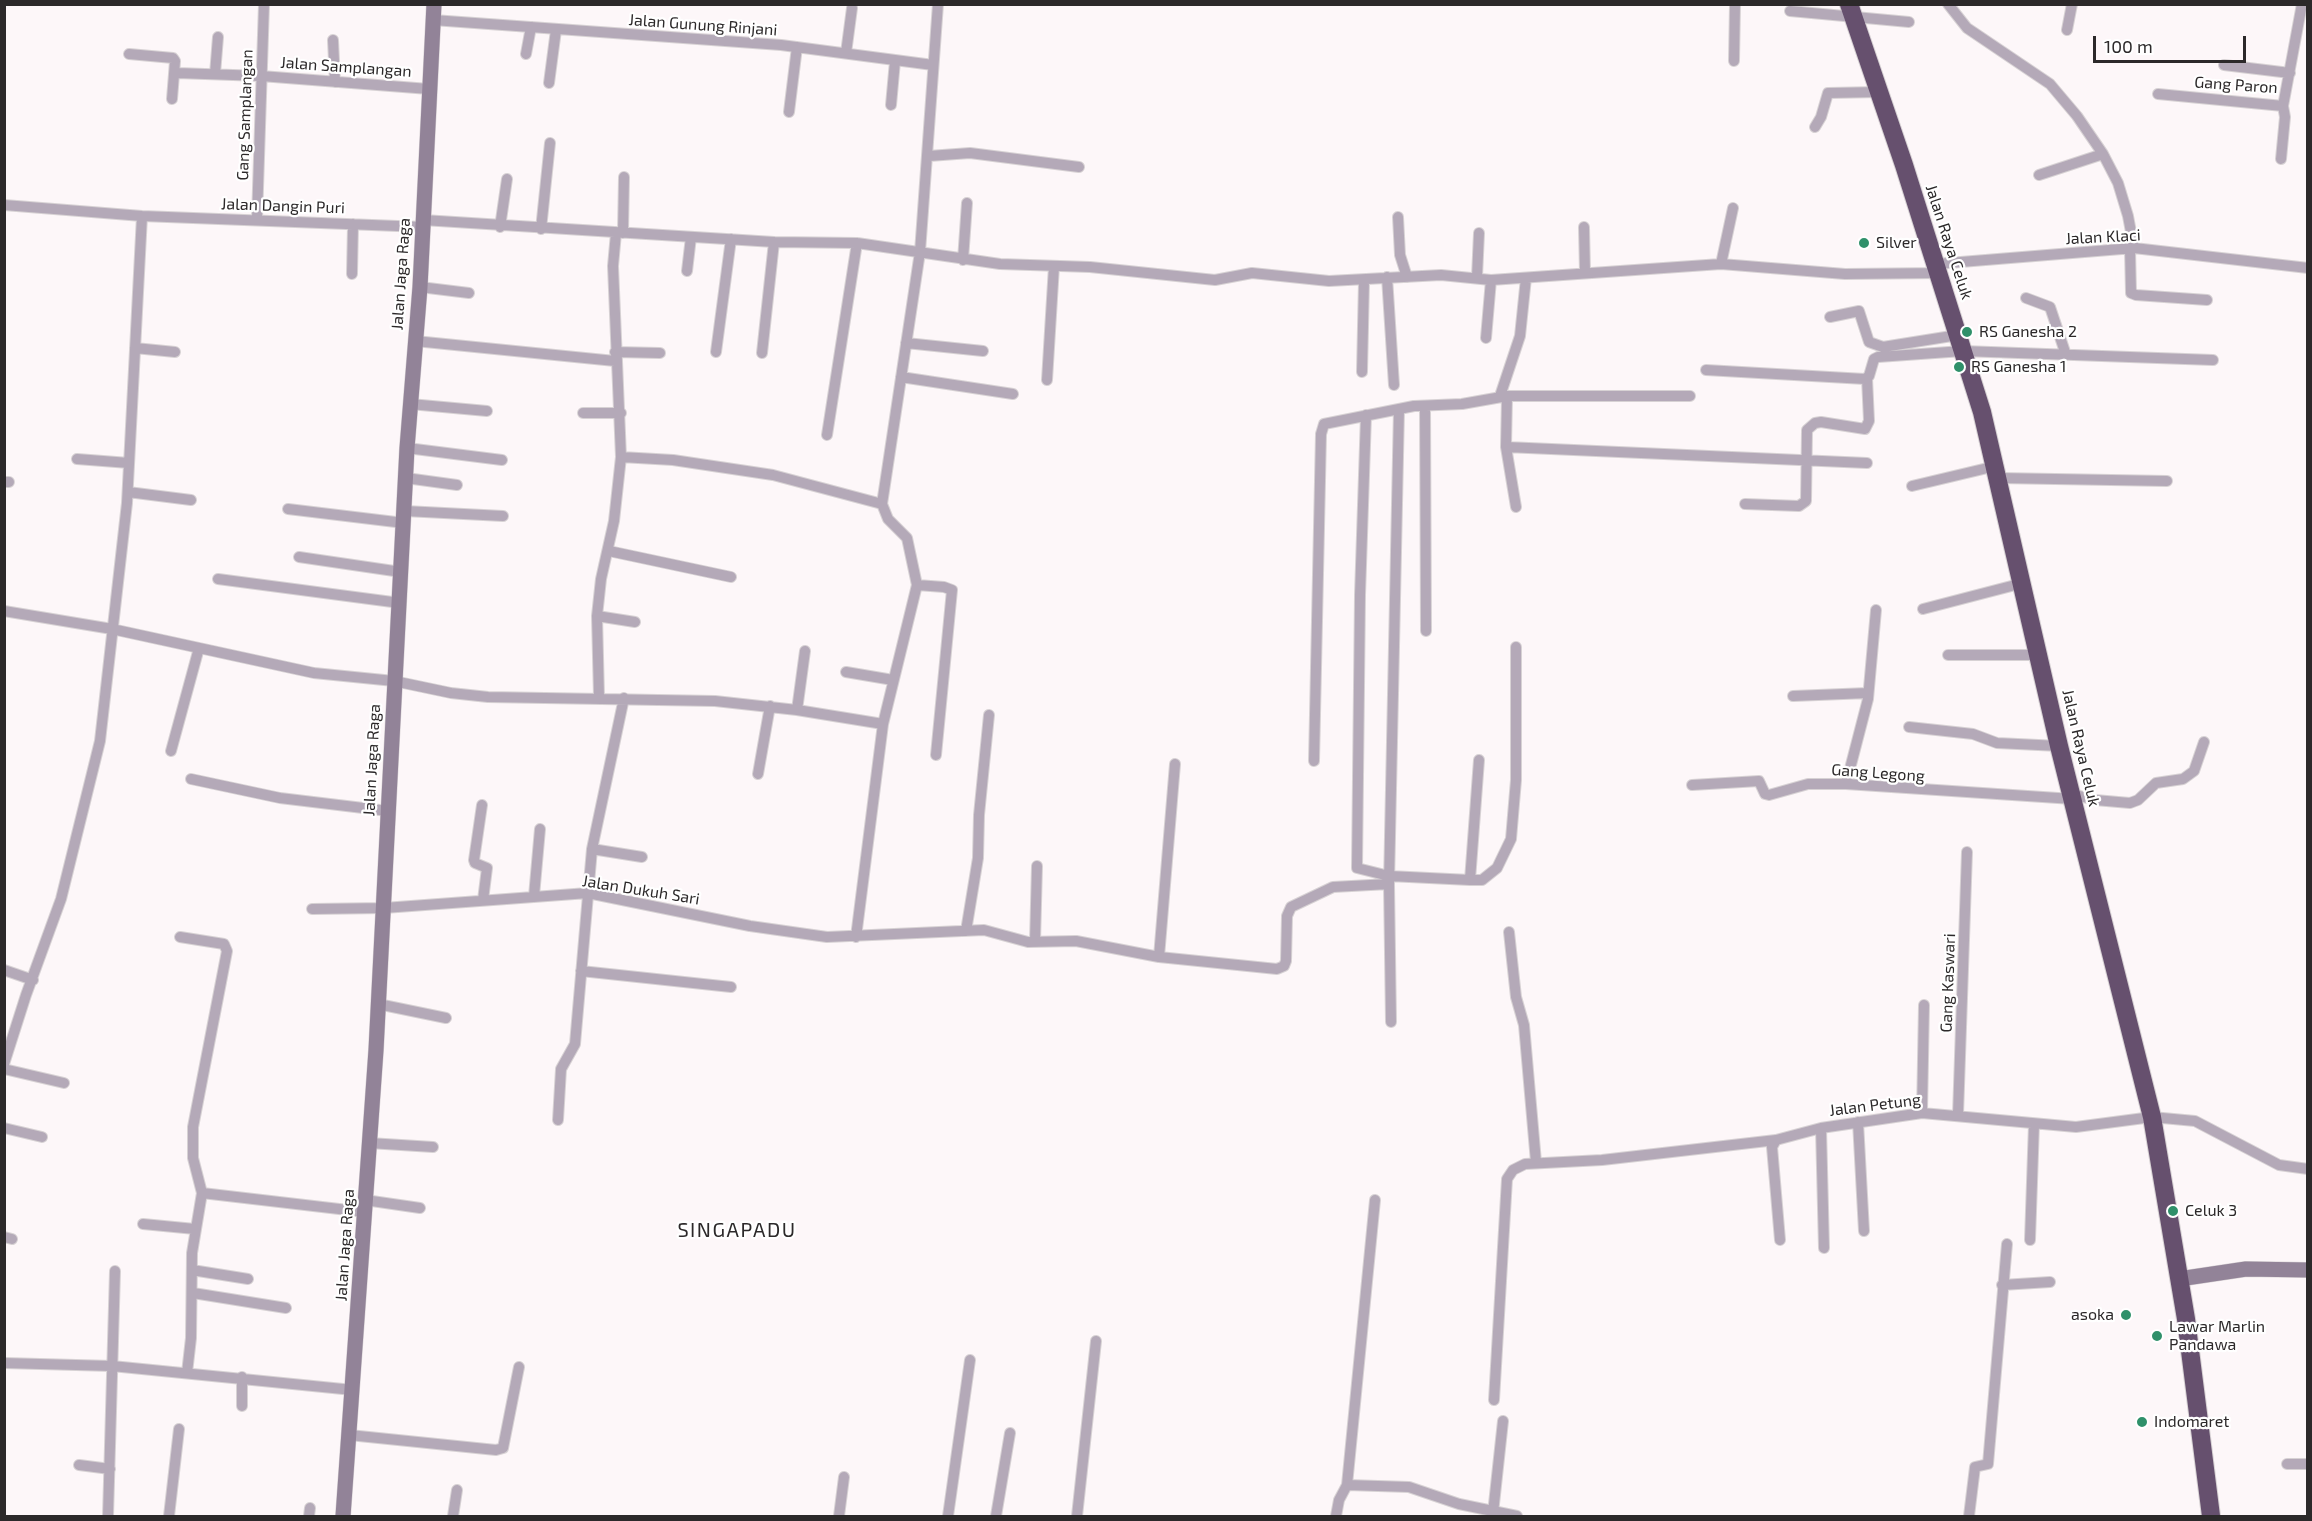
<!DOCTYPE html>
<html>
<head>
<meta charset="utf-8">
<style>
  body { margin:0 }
  #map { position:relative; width:2312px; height:1521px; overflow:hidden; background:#fdf7f9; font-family:"Exo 2",sans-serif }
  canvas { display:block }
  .frame { position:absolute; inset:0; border:6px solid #2c292a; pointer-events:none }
  .scale { position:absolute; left:2093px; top:36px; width:153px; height:27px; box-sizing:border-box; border:3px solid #2c292a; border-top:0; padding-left:8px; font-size:18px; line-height:21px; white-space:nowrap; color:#2c292a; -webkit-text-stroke:4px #fff; paint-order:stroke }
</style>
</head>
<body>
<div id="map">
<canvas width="2312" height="1521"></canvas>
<div class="frame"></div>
<div class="scale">100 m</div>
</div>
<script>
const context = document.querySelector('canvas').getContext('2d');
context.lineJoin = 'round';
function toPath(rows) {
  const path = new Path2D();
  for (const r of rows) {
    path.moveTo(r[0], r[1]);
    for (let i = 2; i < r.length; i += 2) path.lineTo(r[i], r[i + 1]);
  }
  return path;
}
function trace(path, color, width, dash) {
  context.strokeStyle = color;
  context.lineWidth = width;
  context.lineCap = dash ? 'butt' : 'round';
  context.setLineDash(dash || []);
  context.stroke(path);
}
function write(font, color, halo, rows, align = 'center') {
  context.font = font + ' "Exo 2",sans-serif';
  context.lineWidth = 4.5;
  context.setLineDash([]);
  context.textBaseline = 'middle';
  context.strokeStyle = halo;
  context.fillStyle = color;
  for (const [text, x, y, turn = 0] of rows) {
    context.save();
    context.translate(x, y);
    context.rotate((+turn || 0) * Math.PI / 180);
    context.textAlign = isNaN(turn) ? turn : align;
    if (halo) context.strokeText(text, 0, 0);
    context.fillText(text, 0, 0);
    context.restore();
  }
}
const street = toPath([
  [1948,4,1967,28,2050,84,2077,116,2103,154,2118,183,2128,216,2134,248],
  [1790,11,1909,22],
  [433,20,781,45,933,65],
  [2067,30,2072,4],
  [333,40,335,82],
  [846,53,852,8],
  [129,54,173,58,175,61,174,74],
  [526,54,531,27],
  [1734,61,1735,4],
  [2224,65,2290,73],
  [215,74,218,37],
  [549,83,556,30],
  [2158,94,2283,106],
  [172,99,174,74,177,73,261,76,429,89],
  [891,105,895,61],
  [789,112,797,47],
  [1815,127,1821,117,1828,93,1879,92],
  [929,156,970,153,1079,167],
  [2281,159,2285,117,2283,106,2302,4],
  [2039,175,2103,154],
  [4,205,142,216,423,227],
  [1398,217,1400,255,1407,277],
  [257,219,264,4],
  [423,220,774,242,857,243,1000,264,1090,267,1215,280,1252,273,1329,281,1441,275,1491,280,1721,264,1845,274,1939,273],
  [500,227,507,179],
  [1584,227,1585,273],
  [541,229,550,143],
  [623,233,624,177],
  [2130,249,2131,293,2136,295,2207,300],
  [963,260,967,203],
  [1721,264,1733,208],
  [1936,264,2134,248,2308,268],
  [687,271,691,237],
  [352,274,353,224],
  [1387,277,1394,385],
  [1477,277,1479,233],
  [420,287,469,293],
  [2026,298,2050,307,2065,352],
  [1830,317,1859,311,1869,342,1883,347,1958,335],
  [1486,338,1491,280],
  [415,341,615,361],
  [906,343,983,351],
  [135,348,175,352],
  [615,352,660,353],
  [716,352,731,239],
  [762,353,774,242],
  [1706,370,1865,379,1869,376,1874,359,1878,357,1963,351,2213,360],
  [1362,372,1364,281],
  [901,377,1013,394],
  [1047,380,1054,266],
  [1500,396,1520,336,1526,278],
  [1507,396,1690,396],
  [410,404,487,411],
  [1425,406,1426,631],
  [583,413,621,413],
  [1366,415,1360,595,1357,868,1389,876,1470,880,1479,760],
  [827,435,857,243],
  [1506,447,1867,463],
  [407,448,502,460],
  [621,457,673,460,773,475,882,504],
  [77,459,129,463],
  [406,478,457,485],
  [1999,478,2167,481],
  [4,482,9,482],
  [1912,486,1996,466],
  [128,492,191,500],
  [1745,504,1799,506,1806,501,1807,430,1815,423,1821,422,1865,429,1869,421,1867,378],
  [288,509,404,523],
  [405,511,503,516],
  [609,551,731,577],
  [299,557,401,572],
  [218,579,400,603],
  [917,585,944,587,952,590,936,755],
  [1923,609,2023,583],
  [4,611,112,629,314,673,394,681,451,693,488,697,715,701,797,710,883,724],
  [597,616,635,622],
  [1948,655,2039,655],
  [846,672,893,680],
  [1793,696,1868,693],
  [599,697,597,616,601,579,614,521,621,457,613,266,616,233],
  [797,710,805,651],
  [1909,727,1973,734,1997,743,2059,746],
  [171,751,199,648],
  [1314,761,1321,434,1324,424,1414,406,1462,404,1507,396,1506,447,1516,507],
  [758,774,770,706],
  [191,779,280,798,388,811],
  [1846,784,1868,699,1876,610],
  [1692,785,1759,781,1765,794,1769,795,1808,784,1846,784,2073,799],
  [2072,794,2095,800,2130,803,2138,800,2156,783,2183,779,2194,771,2204,742],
  [482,805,474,860,475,863,487,868,483,900],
  [592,849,642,857],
  [1470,880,1482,880,1497,868,1511,839,1516,780,1516,647],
  [534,896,540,829],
  [312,909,384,908,588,893,750,926,827,937,984,930,1028,942,1076,941,1159,957,1277,969,1284,966,1286,961,1287,916,1291,907,1333,887,1389,884],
  [966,931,978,858,979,815,989,715],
  [1509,932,1516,997,1524,1025,1536,1162],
  [180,937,224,944,227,951,193,1127,193,1158,202,1193,192,1253,191,1338,187,1373],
  [856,937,883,724,917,585,907,538,888,519,882,504,920,252,938,4],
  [1035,942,1037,866],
  [1159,957,1175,764],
  [4,970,33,980],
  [581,971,731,987],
  [378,1004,446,1018],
  [1391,1022,1389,884,1399,409],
  [4,1064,26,995,61,899,100,741,127,503,142,216],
  [4,1069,64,1083],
  [1922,1113,1924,1005],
  [1958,1115,1967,852],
  [558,1120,561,1069,575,1044,592,849,624,698],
  [1858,1122,1864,1231],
  [4,1128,42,1137],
  [1821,1128,1824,1248],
  [1776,1140,1772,1147,1780,1240],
  [369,1143,433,1147],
  [202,1193,365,1212],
  [365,1200,420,1208],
  [143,1224,195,1229],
  [4,1237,12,1239],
  [2030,1240,2034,1124],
  [192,1270,248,1279],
  [2002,1285,2050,1282],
  [193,1293,286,1308],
  [4,1363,112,1366,353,1390],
  [1494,1400,1507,1179,1513,1170,1525,1164,1602,1160,1776,1140,1821,1128,1922,1113,2076,1127,2152,1117,2195,1121,2279,1165,2308,1169],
  [242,1406,242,1377],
  [349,1435,496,1450,503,1448,519,1367],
  [2287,1464,2308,1464],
  [79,1465,110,1469],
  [1347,1485,1375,1200],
  [1347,1485,1409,1487,1459,1504,1517,1516],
  [1493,1513,1503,1421],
  [108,1516,115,1271],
  [169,1516,179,1429],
  [309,1516,310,1508],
  [453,1516,457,1490],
  [839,1516,844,1477],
  [948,1516,970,1360],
  [996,1516,1010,1433],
  [1077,1516,1096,1341],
  [1336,1516,1339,1500,1347,1485],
  [1969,1516,1975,1467,1988,1464,2007,1244]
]);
const secondary = toPath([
  [2179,1279,2246,1269,2308,1270],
  [343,1516,376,1050,407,448,420,287,434,4]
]);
const highway = toPath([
  [1849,4,1904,165,1982,412,2059,746,2152,1117,2186,1319,2211,1516]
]);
trace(street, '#d7d2d4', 12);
trace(secondary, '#d7d2d4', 16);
trace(highway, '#d7d2d4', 20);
trace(street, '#b4a9b8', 10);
trace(secondary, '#928398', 15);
trace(highway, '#66506e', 18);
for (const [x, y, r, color] of [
  [1864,243,6,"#2f906a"],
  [1967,332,6,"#2f906a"],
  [1959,367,6,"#2f906a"],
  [2173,1211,6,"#2f906a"],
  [2126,1315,6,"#2f906a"],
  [2157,1336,6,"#2f906a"],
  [2142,1422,6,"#2f906a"]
]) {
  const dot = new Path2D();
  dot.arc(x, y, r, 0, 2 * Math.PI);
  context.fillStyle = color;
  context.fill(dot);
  trace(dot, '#fff', 2);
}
write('16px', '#2c292a', '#fff', [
  ["Jalan Gunung Rinjani",703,25,4],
  ["Jalan Samplangan",346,67,4],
  ["Gang Paron",2236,85,4],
  ["Gang Samplangan",245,115,-88],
  ["Jalan Dangin Puri",283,206,2],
  ["Jalan Klaci",2103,237,-3],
  ["Jalan Raya Celuk",1949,242,72],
  ["Jalan Jaga Raga",401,274,-86],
  ["Jalan Raya Celuk",2081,748,77],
  ["Jalan Jaga Raga",372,760,-87],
  ["Gang Legong",1878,773,4],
  ["Jalan Dukuh Sari",641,890,9],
  ["Gang Kaswari",1948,983,-88],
  ["Jalan Petung",1875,1105,-7],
  ["Jalan Jaga Raga",345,1245,-86]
]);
write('16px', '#2c292a', '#fff', [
  ["Silver",1876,243],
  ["RS Ganesha 2",1979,332],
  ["RS Ganesha 1",1971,367],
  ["Celuk 3",2185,1211],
  ["asoka",2114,1315,"right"],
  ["Lawar Marlin",2169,1327],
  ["Pandawa",2169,1345],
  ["Indomaret",2154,1422]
], 'left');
context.letterSpacing = '1.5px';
write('20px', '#2c292a', '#fff', [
  ["SINGAPADU",737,1230]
]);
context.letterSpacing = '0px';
</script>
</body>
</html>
